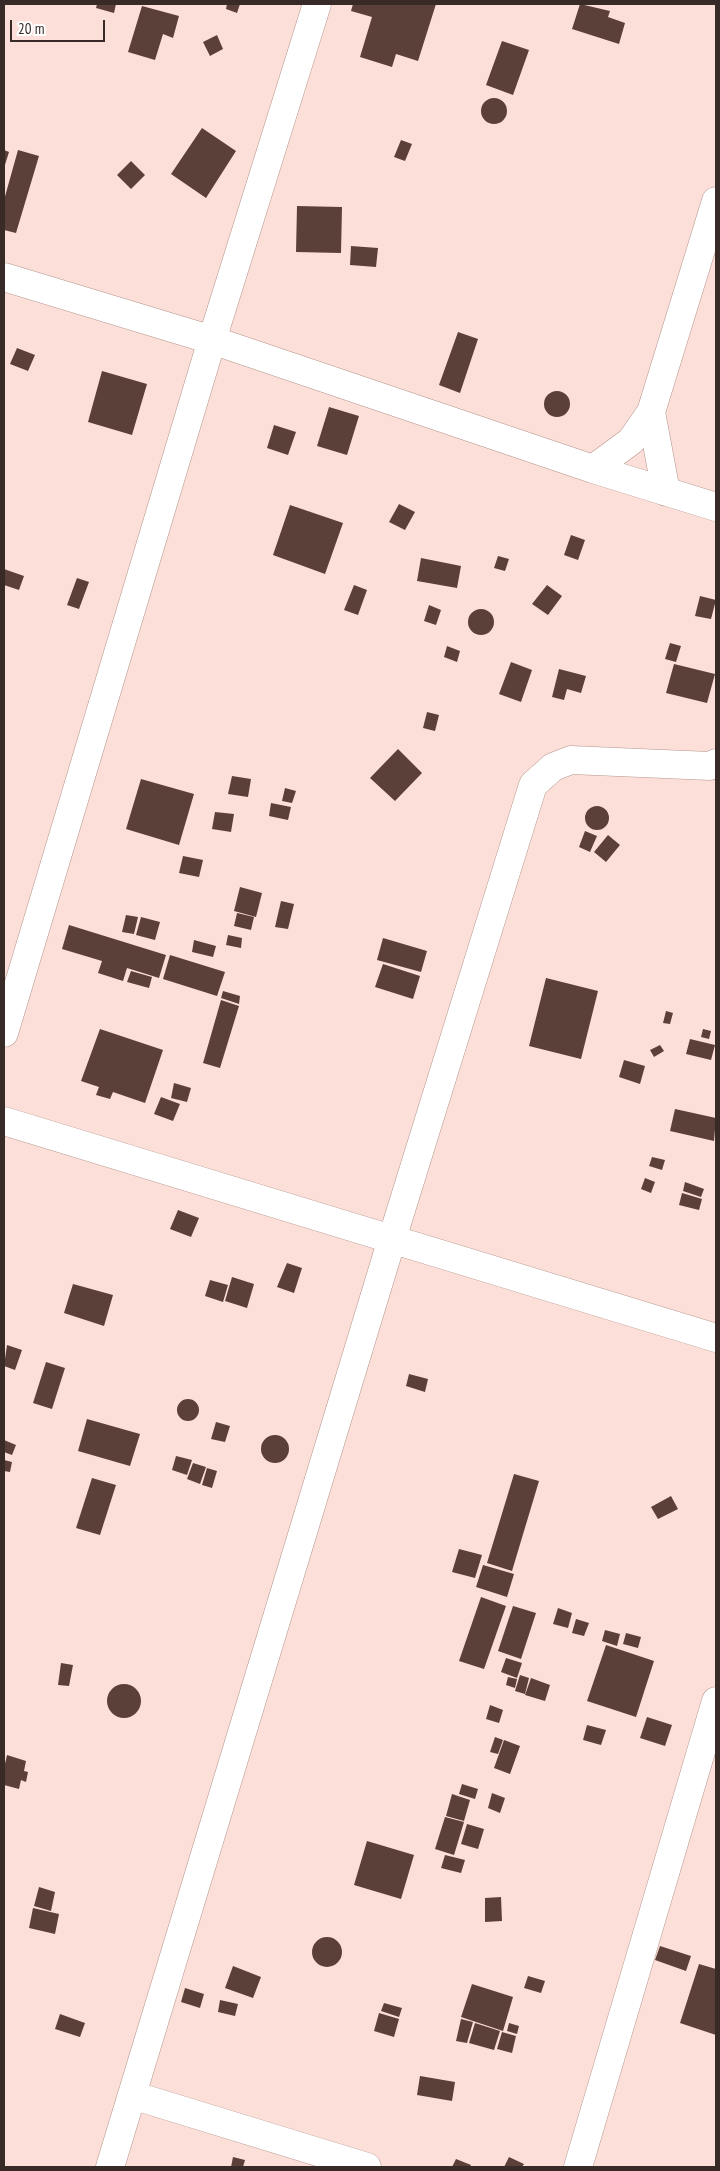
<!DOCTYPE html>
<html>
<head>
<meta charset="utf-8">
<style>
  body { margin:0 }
  #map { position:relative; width:720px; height:2171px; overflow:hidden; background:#fbdfd8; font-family:"PT Sans Narrow",sans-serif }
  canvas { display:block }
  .frame { position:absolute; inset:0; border:5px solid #372a27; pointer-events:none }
  .scale { position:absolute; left:10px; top:20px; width:95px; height:22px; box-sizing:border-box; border:2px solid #372a27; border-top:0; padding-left:6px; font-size:15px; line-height:18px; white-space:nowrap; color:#372a27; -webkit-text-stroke:4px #fff; paint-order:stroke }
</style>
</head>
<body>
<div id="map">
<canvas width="720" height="2171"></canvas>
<div class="frame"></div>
<div class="scale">20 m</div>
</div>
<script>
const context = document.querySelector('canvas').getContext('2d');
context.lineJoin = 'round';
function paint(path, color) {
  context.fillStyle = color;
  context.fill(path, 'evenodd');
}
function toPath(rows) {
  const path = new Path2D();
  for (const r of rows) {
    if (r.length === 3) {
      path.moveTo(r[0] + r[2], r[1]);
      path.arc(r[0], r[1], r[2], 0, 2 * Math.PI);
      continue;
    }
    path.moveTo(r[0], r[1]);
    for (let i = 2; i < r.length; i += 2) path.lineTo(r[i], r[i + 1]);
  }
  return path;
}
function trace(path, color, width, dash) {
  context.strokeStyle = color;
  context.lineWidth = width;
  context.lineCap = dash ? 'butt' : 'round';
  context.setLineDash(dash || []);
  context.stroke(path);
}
paint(toPath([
  [97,4,116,4,114,13,96,8],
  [227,4,240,4,237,13,226,9],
  [353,4,436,4,418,61,396,54,392,67,360,57,372,17,351,11],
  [580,4,610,11,608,17,625,23,619,44,572,29],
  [142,6,179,16,173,38,163,34,155,60,128,52],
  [217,35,223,49,210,56,203,42],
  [502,41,529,50,513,95,486,85],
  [494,111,13],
  [202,128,236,151,206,198,171,174],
  [401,140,412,144,405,161,394,157],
  [4,150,9,152,4,168],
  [18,150,39,156,16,233,4,230,4,200],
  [131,161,145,175,131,189,117,175],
  [297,206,342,207,341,253,296,252],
  [351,246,378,248,376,267,350,265],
  [458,332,478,339,460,393,439,385],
  [17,348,35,355,28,371,10,364],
  [102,371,147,384,132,435,88,422],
  [557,404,13],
  [329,407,359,416,347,455,317,446],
  [274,425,296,432,288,455,267,448],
  [399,504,415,512,405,530,389,522],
  [290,505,343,523,325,574,273,555],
  [571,535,585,540,578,560,564,555],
  [498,556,509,559,505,571,494,568],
  [421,558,461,566,457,588,417,581],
  [4,569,24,576,19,590,4,585],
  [77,578,89,582,79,609,67,605],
  [354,585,367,590,358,615,344,610],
  [547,585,562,596,548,615,532,604],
  [700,596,716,600,711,619,695,616],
  [429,605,441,610,436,625,424,621],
  [481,622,13],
  [670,643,681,646,676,662,665,659],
  [447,646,460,651,457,662,444,657],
  [511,662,532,670,521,702,499,694],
  [674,664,715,674,707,703,666,693],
  [559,669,586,676,581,693,567,689,564,700,552,697],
  [427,712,439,715,435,731,423,728],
  [398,749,422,773,395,801,370,778],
  [232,776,251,779,248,797,228,794],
  [141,779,194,794,179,845,126,829],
  [285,788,296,791,292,803,282,801],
  [271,803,291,807,288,820,269,816],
  [597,818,12],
  [215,812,234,814,231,832,212,829],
  [585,831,597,836,590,852,579,847],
  [608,835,620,845,606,862,594,852],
  [183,856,203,860,199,877,179,873],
  [240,887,262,893,256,917,234,911],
  [281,901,294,904,288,929,275,927],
  [237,913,254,917,251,930,234,926],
  [126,915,138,917,134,934,122,932],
  [141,917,160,922,155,940,136,935],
  [69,925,166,955,159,978,127,968,123,981,98,973,102,961,62,949],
  [228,935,242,938,241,948,226,945],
  [383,938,427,951,421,972,377,960],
  [194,940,216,946,213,957,192,952],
  [170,955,225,972,217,996,163,979],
  [383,964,420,976,413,999,375,987],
  [131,971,152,977,149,988,127,982],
  [546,978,598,991,581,1059,529,1046],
  [223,991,240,996,239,1004,221,998],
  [221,1000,239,1006,220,1068,203,1063],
  [666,1011,673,1013,670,1024,663,1023],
  [100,1029,163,1050,145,1103,113,1092,110,1099,96,1095,99,1087,81,1081],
  [703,1029,711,1031,709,1039,701,1037],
  [690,1039,715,1045,711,1060,686,1054],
  [660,1045,664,1051,654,1057,650,1050],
  [624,1060,645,1066,640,1084,619,1077],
  [174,1083,191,1088,187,1102,171,1098],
  [161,1097,180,1104,173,1121,154,1114],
  [675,1109,716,1118,714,1141,670,1131],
  [652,1157,665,1160,662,1170,649,1166],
  [645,1178,655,1182,651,1193,641,1189],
  [685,1182,704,1189,701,1197,683,1191],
  [682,1193,702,1199,699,1210,679,1205],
  [178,1210,199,1218,191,1237,170,1229],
  [287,1263,302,1268,294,1293,277,1287],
  [232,1277,254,1284,247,1308,225,1301],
  [210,1280,228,1285,223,1302,205,1296],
  [73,1284,113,1295,104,1326,64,1313],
  [7,1345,22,1350,15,1370,4,1366],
  [46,1362,65,1368,52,1409,33,1403],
  [409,1374,428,1379,425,1392,406,1386],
  [188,1410,11],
  [87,1419,140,1434,130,1466,78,1451],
  [216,1422,230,1426,225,1442,211,1439],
  [275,1449,14],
  [4,1440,16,1445,12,1455,4,1452],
  [176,1456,192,1460,187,1475,172,1470],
  [4,1460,12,1462,10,1472,4,1471],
  [193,1463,206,1467,200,1484,187,1479],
  [207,1468,217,1471,212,1488,202,1485],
  [514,1474,539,1481,512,1571,487,1563],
  [92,1478,116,1485,100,1535,76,1528],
  [671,1496,678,1509,658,1519,651,1507],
  [459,1549,482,1555,475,1578,452,1572],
  [483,1565,514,1574,507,1597,476,1587],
  [481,1597,506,1606,484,1669,459,1661],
  [513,1606,536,1613,521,1659,498,1651],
  [558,1608,572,1613,568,1628,553,1624],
  [576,1619,589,1623,584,1636,572,1633],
  [605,1630,620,1634,617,1646,602,1641],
  [626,1633,641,1637,638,1648,623,1644],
  [606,1645,654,1661,636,1717,587,1701],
  [506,1658,522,1663,517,1678,501,1672],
  [61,1663,73,1665,69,1686,58,1685],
  [520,1675,529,1678,525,1694,515,1691],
  [508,1677,517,1679,515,1688,506,1685],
  [531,1678,550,1685,545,1701,525,1695],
  [124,1701,17],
  [490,1705,503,1710,499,1723,486,1719],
  [647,1717,672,1725,665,1746,640,1738],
  [587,1725,606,1730,601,1745,583,1740],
  [495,1737,503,1740,498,1754,490,1752],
  [504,1740,520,1746,510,1774,494,1768],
  [7,1755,26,1761,24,1771,28,1772,26,1782,21,1780,19,1789,4,1785,4,1768],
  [462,1784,478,1789,475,1799,459,1794],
  [492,1793,505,1798,500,1813,488,1808],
  [452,1794,470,1800,464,1821,446,1816],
  [445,1817,464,1822,454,1855,435,1849],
  [467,1824,484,1829,478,1849,461,1844],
  [367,1841,414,1855,401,1899,354,1885],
  [445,1855,465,1860,461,1873,441,1868],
  [39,1887,55,1892,51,1911,34,1906],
  [501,1897,502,1921,485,1922,485,1898],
  [33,1908,59,1914,55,1934,29,1928],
  [327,1952,15],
  [660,1946,691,1956,686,1971,655,1960],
  [699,1964,716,1969,716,2035,680,2023],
  [233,1966,261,1977,253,1998,225,1988],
  [528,1976,545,1981,541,1993,524,1988],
  [472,1984,513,1997,503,2031,461,2017],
  [185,1988,204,1994,200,2008,181,2002],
  [220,2000,238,2004,235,2016,218,2012],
  [384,2003,402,2008,399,2017,381,2011],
  [379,2013,399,2019,394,2037,374,2031],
  [60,2014,85,2023,80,2037,55,2029],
  [461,2019,473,2022,467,2043,456,2041],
  [475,2023,500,2031,494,2050,469,2043],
  [509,2023,519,2026,517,2034,507,2031],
  [502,2032,516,2036,512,2053,497,2049],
  [420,2076,455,2082,452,2101,417,2095],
  [233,2157,245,2160,243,2167,231,2167],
  [509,2157,524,2164,522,2167,504,2167],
  [456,2159,471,2165,470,2167,452,2167]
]), '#5b4039');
const minor = toPath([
  [4,277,212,340,593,469,716,507],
  [651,412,666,492],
  [593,469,631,441,651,412,716,201],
  [4,1033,212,340,317,4],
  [4,1121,716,1338],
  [132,2095,367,2167],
  [110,2167,392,1239,533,785,553,767,571,760,710,766,716,763],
  [578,2167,716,1701]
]);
trace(minor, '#b5958c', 29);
trace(minor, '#fff', 28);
</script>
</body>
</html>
